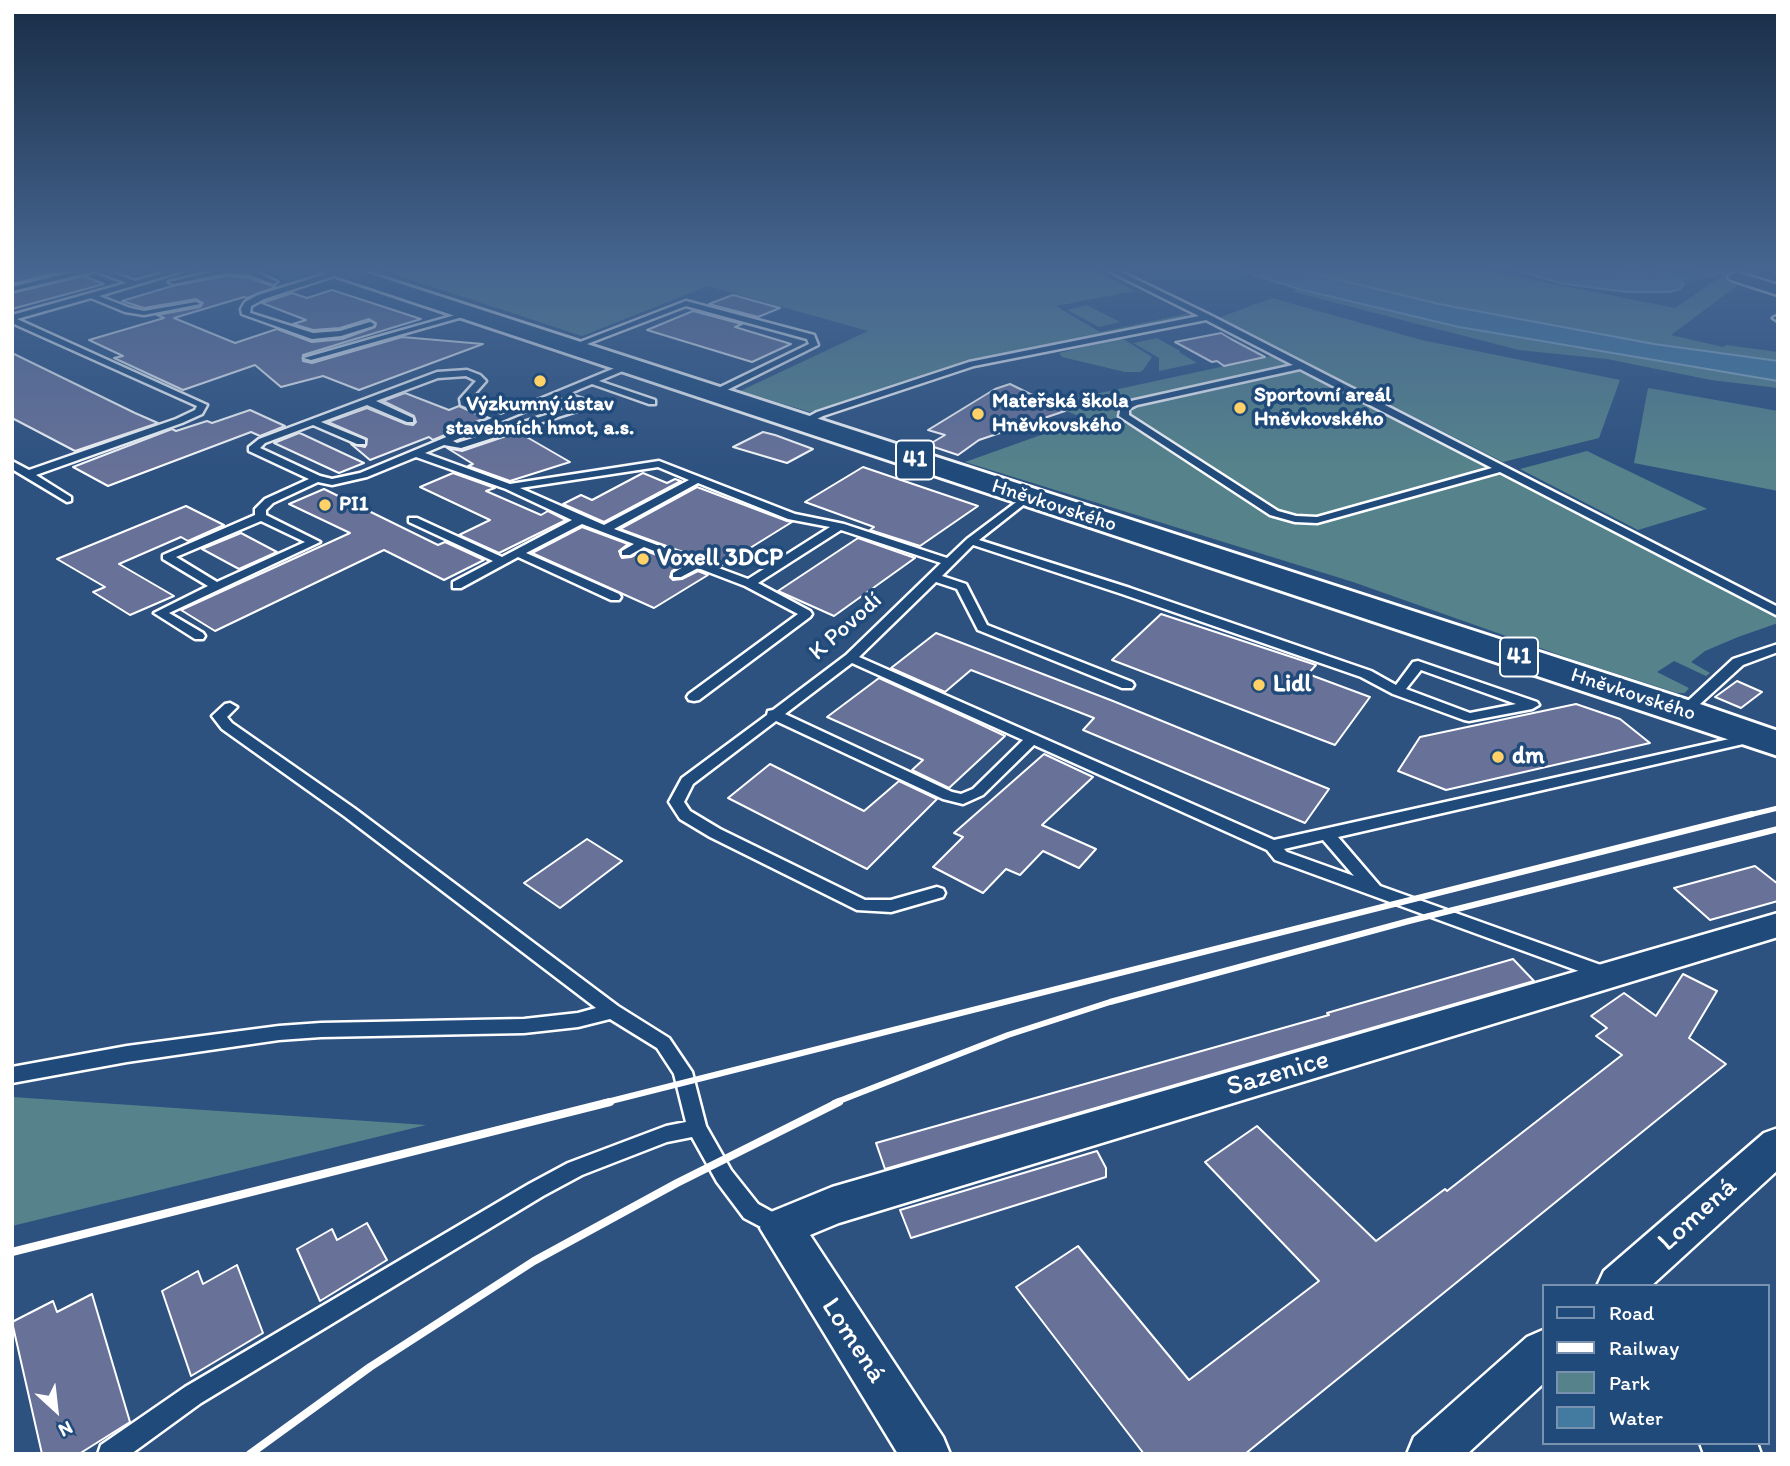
<!DOCTYPE html>
<html>
<head>
<meta charset="utf-8">
<style>
  body { margin:0 }
  #map { position:relative; width:1790px; height:1466px; overflow:hidden; background:#2e5280; font-family:Itim,sans-serif }
  canvas { display:block }
  .frame { position:absolute; inset:0; border:14px solid #fff; pointer-events:none }
  .legend { position:absolute; left:1542px; top:1284px; width:228px; height:161px; box-sizing:border-box; background:#1f4a7a; border:2px solid #7992af; margin:0; padding:9px 12px; list-style:none; font-size:21px; color:#fff }
  .legend li { display:flex; align-items:center; gap:14px; height:35px }
  .legend b { width:35px; border:2px solid #7992af }
  .north { position:absolute; left:21px; top:1375px; width:70px; height:70px; -webkit-text-stroke:5px #1f4a7a; paint-order:stroke; rotate:153deg; font-size:19px; font-weight:700; line-height:28px; text-align:center; color:#fff }
  .north::after { content:''; display:block; margin:auto; width:24px; height:32px; background:#fff; clip-path:polygon(50% 0,100% 100%,50% 72%,0 100%) }
</style>
</head>
<body>
<div id="map">
<canvas width="1790" height="1466"></canvas>
<div class="frame"></div>
<ul class="legend">
<li><b style="height:9px;background:#1f4a7a"></b>Road</li>
<li><b style="height:9px;background:#fff"></b>Railway</li>
<li><b style="height:19px;background:#56838b"></b>Park</li>
<li><b style="height:19px;background:#437a9f"></b>Water</li>
</ul>
<div class="north">N</div>
</div>
<script>
const context = document.querySelector('canvas').getContext('2d');
context.lineJoin = 'round';
function paint(path, color) {
  context.fillStyle = color;
  context.fill(path, 'evenodd');
}
function toPath(rows) {
  const path = new Path2D();
  for (const r of rows) {
    path.moveTo(r[0], r[1]);
    for (let i = 2; i < r.length; i += 2) path.lineTo(r[i], r[i + 1]);
  }
  return path;
}
function trace(path, color, width, dash) {
  context.strokeStyle = color;
  context.lineWidth = width;
  context.lineCap = dash ? 'butt' : 'round';
  context.setLineDash(dash || []);
  context.stroke(path);
}
function write(font, color, halo, rows, align = 'center') {
  context.font = font + ' Itim,sans-serif';
  context.lineWidth = 7;
  context.setLineDash([]);
  context.textBaseline = 'middle';
  context.strokeStyle = halo;
  context.fillStyle = color;
  for (const [text, x, y, turn = 0] of rows) {
    context.save();
    context.translate(x, y);
    context.rotate((+turn || 0) * Math.PI / 180);
    context.textAlign = isNaN(turn) ? turn : align;
    if (halo) context.strokeText(text, 0, 0);
    context.fillText(text, 0, 0);
    context.restore();
  }
}
paint(toPath([
  [375,268,1024,268,1029,270,1090,268,1135,291,1056,306,1100,332,1190,313,1182,318,964,362,810,412,740,391,868,331,708,286,582,336],
  [1290,268,1475,268,1675,308,1724,274,1736,274,1742,282,1671,335,1723,347,1726,345,1778,352,1778,361,1654,344,1439,304],
  [1298,289,1459,327,1778,381,1778,388,1711,380,1607,359,1519,350,1293,292],
  [1272,298,1422,340,1620,380,1599,438,1503,462,1218,318],
  [1087,305,1120,322,1099,327,1067,310],
  [1157,338,1180,351,1179,352,1197,363,1159,371,1159,358,1133,343],
  [1118,339,1125,340,1152,357,1143,370,1140,372,1125,372,1062,357,1059,353],
  [1276,355,1778,616,1778,623,1738,637,1705,651,1691,662,1710,673,1706,676,1674,661,1657,672,1689,688,1685,693,1677,693,1577,661,1353,582,965,462,1086,419,1049,404],
  [1648,388,1778,411,1778,491,1634,463],
  [1587,451,1707,509,1638,530,1520,469],
  [12,1097,426,1125,12,1226]
]), '#56838b');
const water = toPath([
  [1233,268,1290,268,1439,304,1654,344,1778,361,1778,381,1459,327,1299,289,1233,268],
  [1505,268,1552,268,1568,271,1570,269,1642,274,1638,270,1642,268,1676,277,1684,284,1680,289,1669,292,1627,292,1564,284,1505,268]
]);
paint(water, '#437a9f');
trace(water, '#8eafc5', 2);
paint(toPath([
  [1727,268,1726,273,1715,277,1677,282,1670,278,1677,274,1727,268]
]), '#437a9f');
const building = toPath([
  [12,268,64,268,69,270,12,284,12,268],
  [84,276,104,284,12,309,12,293,84,276],
  [226,276,249,278,276,287,247,298,244,297,174,318,235,343,277,329,312,342,342,339,375,327,376,323,369,319,340,328,313,330,293,324,306,320,262,303,292,293,307,298,332,290,421,319,303,355,303,361,312,363,402,337,483,344,359,390,323,376,281,387,255,365,183,390,114,358,123,356,89,340,164,318,157,315,200,307,203,303,196,299,144,308,122,301,172,286,226,276],
  [733,295,780,308,758,317,709,304,733,295],
  [693,311,742,324,735,327,791,344,752,362,647,330,693,311],
  [1221,333,1231,339,1265,357,1224,366,1217,361,1212,362,1175,342,1221,333],
  [12,353,135,413,158,423,75,451,12,418,12,353],
  [1010,384,1065,411,979,440,958,455,928,445,945,435,928,430,995,389,1010,384],
  [405,393,449,410,459,406,485,418,433,440,429,437,370,460,351,444,365,447,367,439,328,422,367,408,406,424,413,425,416,422,414,416,383,401,405,393],
  [250,410,285,426,260,436,251,432,108,486,73,467,172,429,176,431,207,421,212,423,250,410],
  [518,432,570,462,510,481,468,466,473,464,447,448,462,451,518,432],
  [763,432,775,435,813,449,787,463,733,447,763,432],
  [299,433,302,434,364,463,339,473,274,443,299,433],
  [863,467,907,482,978,506,920,546,870,530,874,527,805,502,863,467],
  [453,473,495,488,486,491,541,515,548,511,566,520,499,553,459,535,490,520,420,487,453,473],
  [643,473,667,483,675,479,681,481,604,522,563,504,581,495,592,500,643,473],
  [697,487,787,521,792,522,721,566,620,529,697,487],
  [324,489,438,545,445,542,484,560,444,580,384,550,215,631,181,610,350,533,289,504,324,489],
  [186,506,224,525,188,541,181,537,119,564,174,596,130,615,93,592,105,587,57,559,186,506],
  [582,527,628,544,619,551,622,558,631,557,644,550,682,565,672,571,670,577,673,580,682,579,698,571,708,575,654,608,532,553,582,527],
  [241,533,277,552,239,569,202,549,241,533],
  [858,538,915,558,834,616,778,591,858,538],
  [1161,614,1316,665,1308,674,1370,697,1335,745,1112,660,1161,614],
  [936,633,1113,701,1329,789,1305,823,1083,730,1094,718,971,670,945,692,891,668,936,633],
  [879,678,967,718,1005,736,949,788,912,770,923,760,827,717,879,678],
  [1737,681,1762,692,1741,708,1715,697,1737,681],
  [1576,704,1620,719,1650,743,1446,790,1398,771,1420,737,1576,704],
  [1044,754,1093,777,1042,825,1096,849,1079,868,1043,851,1020,875,1006,869,983,893,933,867,963,837,954,833,1044,754],
  [770,764,864,811,899,781,937,799,867,869,728,798,770,764],
  [587,839,622,861,560,908,524,883,587,839],
  [1755,866,1778,884,1778,901,1710,920,1674,888,1755,866],
  [1513,959,1534,981,885,1169,876,1143,1329,1015,1327,1013,1513,959],
  [1683,974,1717,991,1689,1038,1726,1064,1245,1454,1144,1454,1016,1287,1078,1246,1189,1380,1319,1281,1205,1162,1257,1126,1376,1241,1445,1189,1447,1191,1622,1055,1596,1036,1607,1028,1591,1016,1624,993,1656,1016,1683,974],
  [1097,1151,1106,1168,1106,1177,911,1238,900,1210,1097,1151],
  [367,1223,387,1260,320,1301,297,1249,332,1229,337,1240,367,1223],
  [237,1265,263,1333,191,1376,162,1291,198,1271,203,1284,237,1265],
  [92,1294,130,1422,79,1454,42,1454,12,1322,53,1301,57,1312,92,1294]
]);
paint(building, '#687198');
trace(building, '#fff', 2);
const service = toPath([
  [89,268,100,268,135,281,179,268,192,268,99,296,130,308,144,311,196,302,200,304,144,315,125,312,91,298,17,319,207,405,202,414,182,423,36,475,71,497,71,501,67,502,12,469,12,461,29,470,176,419,195,410,197,406,12,323,12,315,127,283,95,271,12,291,12,287,89,268],
  [1103,268,1113,268,1210,315,1778,607,1778,616,1500,472,1317,523,1295,522,1270,515,1119,416,1121,406,1131,401,1293,365,1206,320,974,366,823,416,805,425,797,423,817,412,969,362,1199,316,1103,268],
  [1300,369,1492,468,1317,517,1296,516,1278,511,1129,415,1129,409,1137,405,1300,369],
  [226,269,254,271,277,282,273,284,250,275,226,273,173,284,169,282,226,269],
  [339,270,346,272,264,299,251,306,250,313,313,333,340,331,370,322,374,324,373,326,341,336,312,339,242,314,241,309,245,302,258,295,339,270],
  [686,301,814,335,818,345,713,397,708,394,710,392,809,344,807,339,686,306,574,349,567,347,686,301],
  [466,312,473,314,311,360,304,358,466,312],
  [1777,316,1778,316,1778,321,1773,318,1777,316],
  [627,363,630,364,630,368,599,381,655,400,655,404,649,404,592,384,568,394,583,399,588,406,586,408,461,448,444,445,425,453,510,484,659,461,795,514,844,524,947,558,967,539,1027,494,1031,495,1031,499,979,540,1130,588,1371,671,1396,685,1413,662,1418,661,1537,702,1539,705,1532,709,1469,721,1464,720,1393,694,1361,677,1122,594,973,545,942,576,966,584,987,625,1132,682,1134,685,1132,688,1122,688,978,630,957,589,936,582,859,657,1274,840,1752,734,1759,738,1752,742,1338,837,1380,886,1612,969,1615,974,1612,979,1606,981,1275,860,1267,850,1034,745,983,795,963,804,943,799,776,721,693,784,684,802,690,811,720,829,865,900,891,900,937,887,943,889,945,893,943,897,891,912,857,910,710,837,680,819,669,802,682,778,767,715,768,711,773,710,846,655,941,563,841,530,758,583,810,611,812,614,810,617,699,700,694,701,689,700,687,697,689,694,798,614,745,586,698,568,681,577,673,577,673,573,688,564,644,547,630,555,622,555,622,551,634,544,582,524,526,553,619,594,621,597,619,600,611,600,518,557,461,588,453,588,453,582,493,561,409,522,409,518,417,518,502,557,572,520,506,489,416,457,367,477,332,485,318,482,273,503,266,510,266,515,320,542,169,613,203,633,205,636,203,639,195,639,154,613,208,586,163,559,163,555,255,515,255,509,265,499,309,479,249,451,249,447,259,439,437,372,467,370,480,375,486,381,470,399,470,403,501,415,627,363],
  [466,376,476,381,460,399,461,405,492,418,360,473,332,479,320,476,260,448,265,443,313,425,357,444,365,444,365,440,321,422,367,405,407,422,413,422,413,418,376,401,438,378,466,376],
  [560,397,578,405,457,443,453,441,560,397],
  [658,467,689,480,604,525,520,488,658,467],
  [698,483,788,519,830,527,748,579,614,529,698,483],
  [261,521,305,542,217,582,176,557,261,521],
  [852,663,1023,740,973,789,961,794,952,792,785,714,852,663],
  [1421,670,1516,704,1470,713,1406,689,1421,670],
  [1323,840,1354,876,1287,852,1284,849,1323,840],
  [1778,644,1778,652,1743,665,1689,714,1679,714,1677,711,1733,659,1778,644],
  [230,703,237,707,227,717,232,723,354,808,618,1006,669,1038,692,1072,706,1126,731,1170,758,1204,787,1220,790,1227,787,1234,780,1237,744,1218,717,1182,692,1137,667,1142,582,1175,543,1196,201,1403,131,1454,98,1454,101,1445,185,1387,529,1184,568,1163,666,1126,686,1122,674,1074,657,1048,610,1019,578,1027,524,1033,321,1037,279,1040,127,1062,12,1083,12,1067,127,1046,279,1026,321,1023,524,1019,578,1013,596,1008,344,816,222,729,212,716,225,704,230,703]
]);
const minor = toPath([
  [1736,272,1778,285,1778,295,1731,280,1728,277,1731,274,1736,272],
  [1778,913,1778,937,839,1223,810,1235,943,1437,950,1454,898,1454,760,1228,766,1214,832,1187,1778,913],
  [1778,1128,1778,1170,1651,1286,1597,1286,1604,1271,1764,1133,1778,1128],
  [1543,1330,1543,1384,1467,1454,1407,1454,1414,1437,1527,1337,1543,1330],
  [1700,1443,1757,1443,1761,1454,1704,1454,1700,1443]
]);
const primary = toPath([
  [320,268,352,268,1697,703,1778,731,1778,756,323,272,320,268]
]);
trace(service, '#fff', 5);
trace(minor, '#fff', 5);
trace(primary, '#fff', 6);
paint(service, '#1f4a7a');
paint(minor, '#1f4a7a');
paint(primary, '#1f4a7a');
trace(toPath([
  [1745,816,1778,808]
]), '#fff', 5);
trace(toPath([
  [603,1103,1752,814],
  [834,1103,1008,1035,1110,1002,1409,921,1778,829]
]), '#fff', 6);
trace(toPath([
  [12,1252,610,1102],
  [250,1454,370,1367,534,1261,677,1183,839,1102]
]), '#fff', 8);
const sky = context.createLinearGradient(0, 0, 0, 474);
sky.addColorStop(0, '#192d46');
sky.addColorStop(0.57, '#466691');
sky.addColorStop(1, '#46669100');
context.fillStyle = sky;
context.fillRect(0, 0, 1790, 474);
for (const [x, y, r, color] of [
  [540,381,7,"#ffd166"],
  [1240,408,7,"#ffd166"],
  [978,414,7,"#ffd166"],
  [325,505,7,"#ffd166"],
  [643,559,7,"#ffd166"],
  [1259,685,7,"#ffd166"],
  [1498,757,7,"#ffd166"]
]) {
  const dot = new Path2D();
  dot.arc(x, y, r, 0, 2 * Math.PI);
  context.fillStyle = color;
  context.fill(dot);
  trace(dot, '#1f4a7a', 2.5);
}
write('bold 21px', '#fff', '#1f4a7a', [
  ["Sportovní areál",1254,396],
  ["Hněvkovského",1254,420],
  ["Mateřská škola",992,402],
  ["Hněvkovského",992,426],
  ["Výzkumný ústav",540,405,"center"],
  ["stavebních hmot, a.s.",540,429,"center"],
  ["PI1",339,505]
], 'left');
write('21px', '#fff', '#1f4a7a', [
  ["Hněvkovského",1054,506,18],
  ["Hněvkovského",1633,695,18]
]);
for (const [x, y, w] of [
  [915,460,38],
  [1519,657,38]
]) {
  const box = new Path2D();
  box.roundRect(x - w / 2, y - 19.5, w, 39, 5);
  context.fillStyle = '#1f4a7a';
  context.fill(box);
  trace(box, '#fff', 2);
}
write('bold 23px', '#fff', null, [
  ["41",915,460],
  ["41",1519,657]
]);
write('bold 24px', '#fff', '#1f4a7a', [
  ["Voxell 3DCP",657,559],
  ["Lidl",1273,685],
  ["dm",1512,757]
], 'left');
write('24px', '#fff', '#1f4a7a', [
  ["K Povodí",846,627,-42]
]);
write('28px', '#fff', '#1f4a7a', [
  ["Sazenice",1278,1074,-16],
  ["Lomená",1698,1215,-42],
  ["Lomená",853,1341,57]
]);
</script>
</body>
</html>
